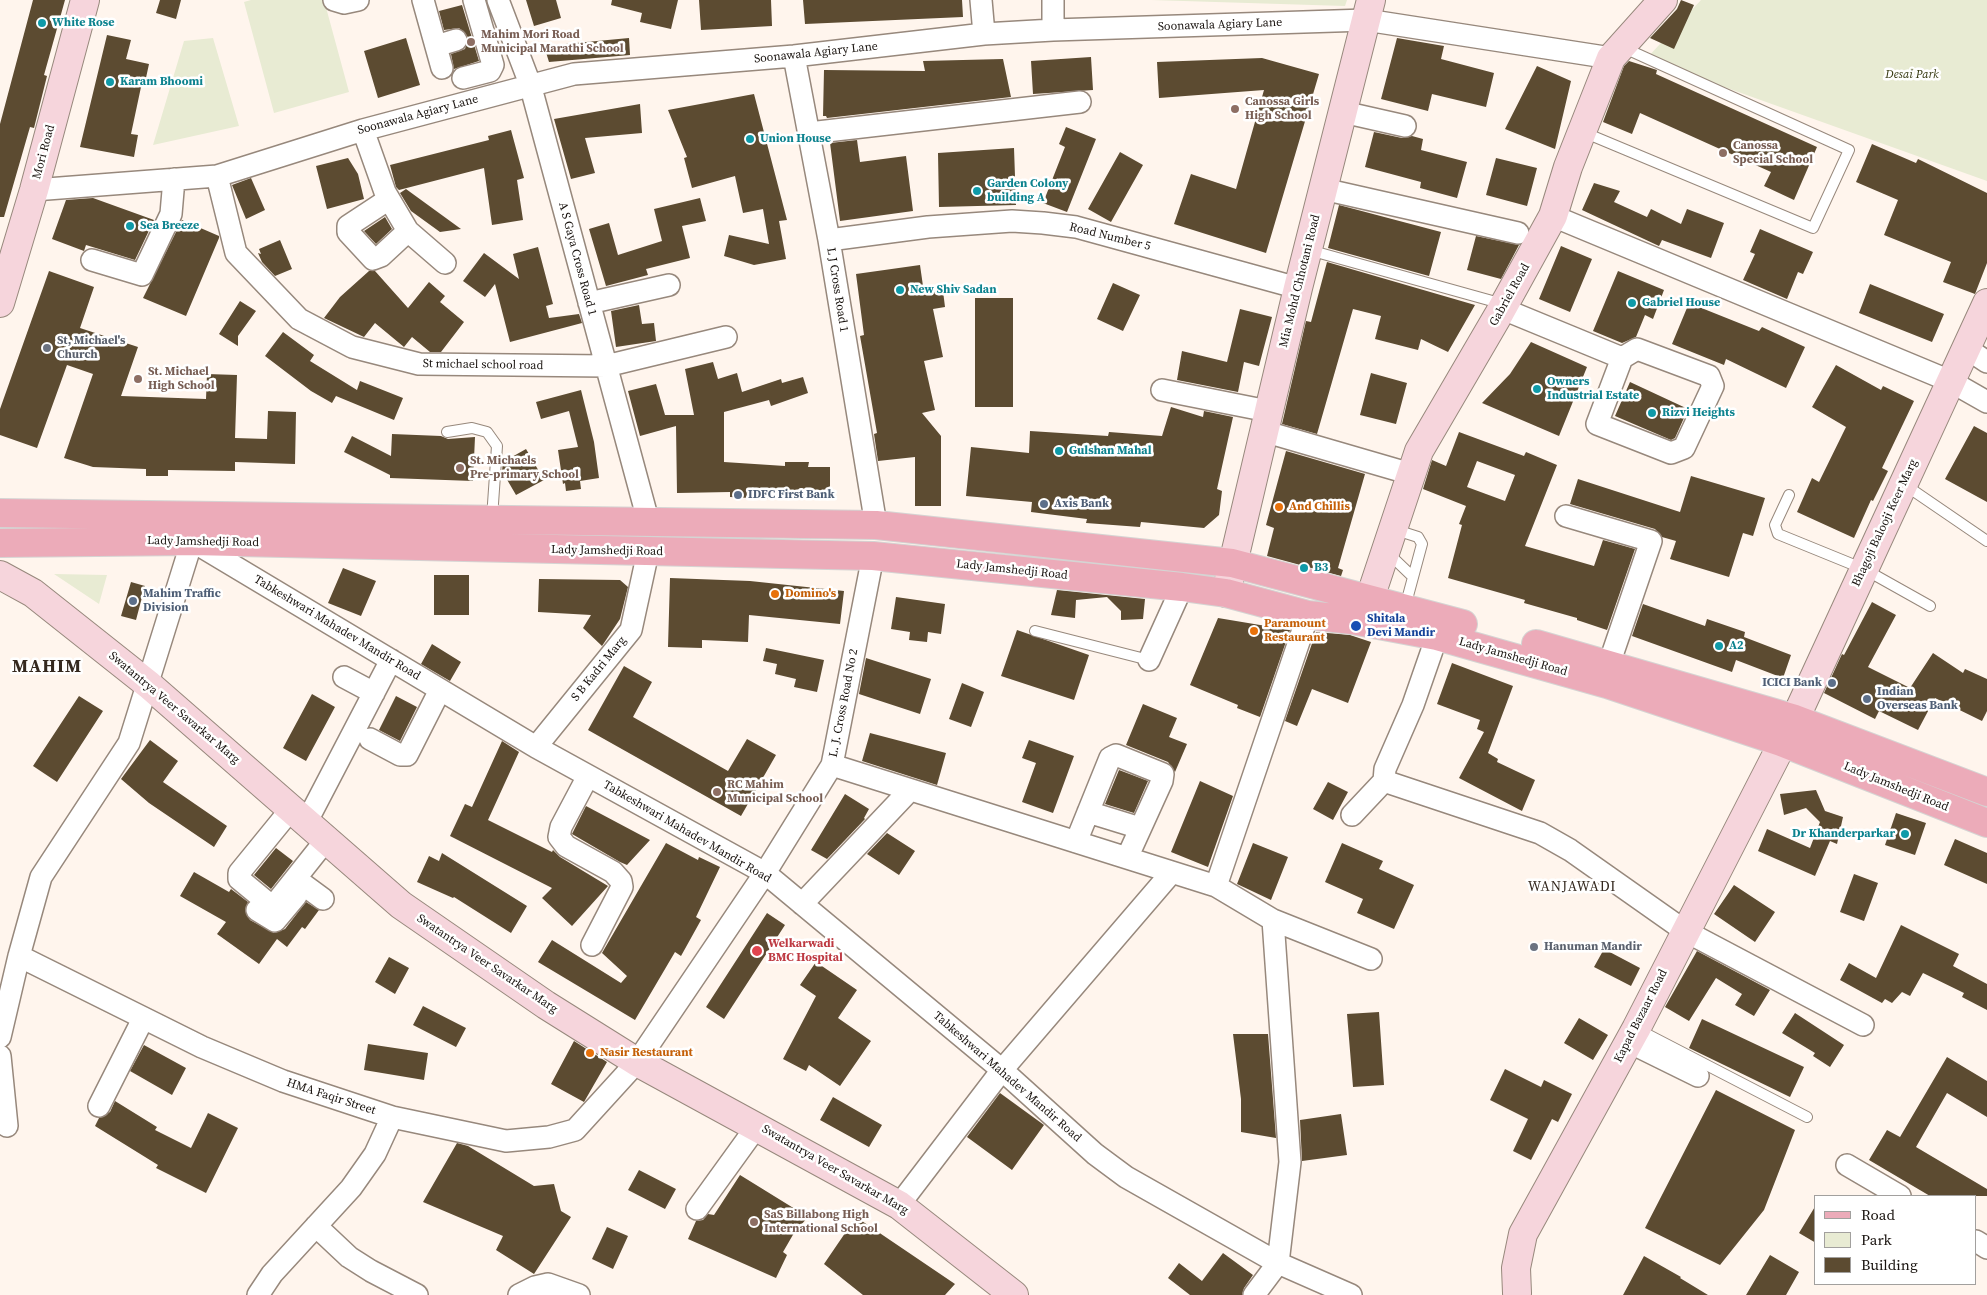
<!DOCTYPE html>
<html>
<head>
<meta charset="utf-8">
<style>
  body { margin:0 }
  #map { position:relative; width:1987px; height:1295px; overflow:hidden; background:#fff5ed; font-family:"Source Serif 4",serif }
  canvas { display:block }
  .legend { position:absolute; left:1814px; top:1195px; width:162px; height:90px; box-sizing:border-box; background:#fff; border:1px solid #a2a09e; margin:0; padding:6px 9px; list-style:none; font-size:15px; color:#17110d }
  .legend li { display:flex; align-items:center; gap:10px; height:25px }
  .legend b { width:25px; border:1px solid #a2a09e }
</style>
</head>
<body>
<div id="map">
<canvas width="1987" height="1295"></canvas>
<ul class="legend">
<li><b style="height:6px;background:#ecabb9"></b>Road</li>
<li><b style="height:14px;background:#e8ebd3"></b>Park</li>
<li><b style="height:14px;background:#5c4b31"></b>Building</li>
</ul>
</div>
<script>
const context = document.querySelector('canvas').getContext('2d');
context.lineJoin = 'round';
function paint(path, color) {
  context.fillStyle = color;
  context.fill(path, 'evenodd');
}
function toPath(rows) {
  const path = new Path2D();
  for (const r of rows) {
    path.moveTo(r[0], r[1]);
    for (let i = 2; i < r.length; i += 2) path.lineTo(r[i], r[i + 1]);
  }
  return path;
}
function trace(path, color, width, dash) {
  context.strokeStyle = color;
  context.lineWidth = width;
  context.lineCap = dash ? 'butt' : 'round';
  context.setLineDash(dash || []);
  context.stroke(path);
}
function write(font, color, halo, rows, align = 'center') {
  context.font = font + ' "Source Serif 4",serif';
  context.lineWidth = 5;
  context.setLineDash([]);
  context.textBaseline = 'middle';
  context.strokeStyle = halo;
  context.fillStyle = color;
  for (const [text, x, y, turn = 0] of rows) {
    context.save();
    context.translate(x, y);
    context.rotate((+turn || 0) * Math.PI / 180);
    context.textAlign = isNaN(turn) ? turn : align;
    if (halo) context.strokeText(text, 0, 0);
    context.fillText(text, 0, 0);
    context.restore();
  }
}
paint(toPath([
  [251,0,324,0,349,92,274,113,244,2],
  [1151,0,1347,0,1345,6],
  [1701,0,1987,0,1987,181,1646,59],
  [213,38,239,126,153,145,184,41],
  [54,574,107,575,99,604]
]), '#e8ebd3');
paint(toPath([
  [33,0,65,0,44,75,47,76,34,128,30,127,4,217,0,217,0,124],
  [160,0,181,0,176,19,156,13],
  [526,0,556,0,561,18,534,26],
  [612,0,678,0,671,29,640,22,642,13,611,5],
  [699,0,771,0,772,26,701,30],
  [803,0,962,0,963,17,805,24],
  [1681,0,1694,5,1674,49,1650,38,1677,9],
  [462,5,479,61,454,69,451,54,465,49,468,37,459,28,444,30,439,11],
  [107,35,131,40,126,59,149,64,144,87,141,87,131,134,138,135,134,157,80,147],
  [406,38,420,85,378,98,364,51],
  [629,38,630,55,549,62,544,46],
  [1397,38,1444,46,1441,59,1494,73,1486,107,1432,94,1428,111,1381,99],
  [1091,57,1093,90,1033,94,1031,61],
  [1262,58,1319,74,1266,253,1174,224,1191,174,1236,189,1264,90,1159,98,1157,62],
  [1003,59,1011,97,827,118,826,116,823,116,824,70,925,71,923,61],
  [1629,61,1657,70,1656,74,1817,147,1794,200,1764,186,1771,172,1640,113,1632,134,1603,122,1624,66],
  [1537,66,1571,81,1555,149,1505,129],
  [754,94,787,220,779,221,786,259,754,265,724,256,729,235,769,244,763,209,743,213,735,176,692,188,684,158,687,157,668,110],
  [640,104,642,133,585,138,595,173,571,179,554,119],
  [1066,127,1096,139,1067,212,1043,203,1065,147,1059,144],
  [511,130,524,178,517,180,523,220,492,225,484,168,399,190,396,187,390,165,489,140,488,136],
  [1374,132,1402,138,1412,136,1423,139,1421,150,1467,162,1457,198,1420,188,1421,182,1365,167],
  [857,140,860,162,906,156,913,211,840,221,830,143],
  [1872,144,1916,163,1918,159,1987,193,1987,263,1975,294,1943,282,1951,262,1884,235,1898,200,1856,182],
  [1014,148,1016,205,939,207,938,153],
  [1120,152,1143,165,1111,222,1088,209],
  [348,158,358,174,364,199,327,209,316,166],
  [1496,158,1537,168,1527,206,1486,195],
  [251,178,265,210,246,219,232,185],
  [1594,183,1620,191,1614,202,1647,217,1651,209,1681,224,1687,209,1724,223,1711,258,1662,240,1659,246,1582,210],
  [406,189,461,229,440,232,411,211,400,193],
  [93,198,154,220,135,260,86,245,84,251,52,239,66,200],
  [700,198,706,221,682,226,690,258,646,269,648,275,606,286,589,229,609,223,618,255,662,241,654,209],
  [1339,205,1441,232,1429,276,1328,248],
  [385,217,392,229,376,244,364,231],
  [182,220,219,236,219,238,186,316,143,298],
  [1760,229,1813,252,1803,274,1798,272,1787,299,1743,280,1755,254,1750,252],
  [1476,236,1519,245,1501,279,1467,270],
  [280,240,292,269,275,276,262,262,258,253,261,254,259,249],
  [1561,246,1592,259,1570,312,1539,299],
  [538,247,553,304,546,306,549,318,579,314,582,323,510,342,495,284,485,297,463,281,484,253,519,279,513,254],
  [1327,262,1475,305,1448,352,1421,339,1418,350,1375,339,1381,316,1353,309,1317,434,1282,424,1306,321,1311,322],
  [920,265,924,293,943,291,945,307,933,309,943,357,924,361,935,410,922,413,941,436,941,506,915,506,915,457,878,461,874,434,877,433,860,336,864,335,856,274],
  [49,271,94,287,80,328,138,347,121,396,206,399,207,374,237,375,235,438,267,439,268,411,296,412,295,464,235,462,235,471,168,470,168,476,146,476,146,469,93,467,64,458,93,374,67,365,37,448,0,435,0,409],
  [369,271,375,271,408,308,429,282,445,296,440,302,464,322,441,352,430,352,412,337,404,347,375,323,364,337,324,318,340,297],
  [1618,271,1664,290,1653,319,1645,315,1636,337,1622,343,1593,331],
  [1113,283,1140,295,1123,331,1097,319],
  [1870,284,1944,314,1932,342,1859,313],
  [975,298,1013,298,1013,407,975,407],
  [240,301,256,311,238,336,238,346,219,334],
  [1689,303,1759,331,1762,327,1805,347,1786,388,1726,359,1724,365,1672,344],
  [639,305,642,324,654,323,656,341,616,347,611,311],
  [1240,309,1272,317,1259,366,1244,362,1238,392,1177,380,1182,351,1227,362],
  [283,332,314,355,310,361,357,390,360,381,403,398,394,420,336,396,332,403,311,391,265,356],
  [1531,342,1587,367,1559,436,1482,403,1510,374],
  [713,362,718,379,737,373,742,392,781,379,782,383,803,377,808,393,771,406,769,400,724,412,724,462,785,466,785,462,809,462,808,467,830,467,830,497,770,497,770,499,730,497,730,492,677,493,676,426,640,436,628,391,656,384,665,415,694,415,685,369],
  [1836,365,1881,390,1883,386,1914,401,1882,468,1888,471,1873,501,1871,500,1854,538,1797,512,1812,478,1819,482,1846,427,1812,407],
  [1371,373,1407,383,1396,424,1360,415],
  [1630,382,1688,409,1675,438,1671,440,1615,416],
  [581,390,594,442,599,478,580,481,581,489,566,491,565,483,563,484,558,450,578,447,569,411,541,419,536,402],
  [1171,407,1203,417,1204,411,1233,417,1217,489,1222,491,1219,515,1204,528,1141,522,1140,527,1086,523,1087,519,1031,512,1032,502,966,496,971,447,1029,453,1030,431,1108,436,1109,432,1162,436],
  [1974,426,1987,433,1987,502,1945,479],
  [1459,432,1524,456,1526,452,1557,465,1525,546,1594,566,1603,540,1635,549,1607,630,1577,620,1577,618,1524,603,1525,600,1448,578,1462,525,1459,524,1466,506,1423,489,1432,460,1446,466],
  [1477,461,1515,475,1505,501,1467,487],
  [392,434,441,436,448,439,475,437,473,481,390,478,390,475,344,452,352,436,391,456],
  [526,449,544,480,516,495,502,471,503,462],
  [1286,451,1365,474,1338,568,1343,570,1341,576,1267,556,1274,528,1266,525],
  [1691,476,1765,498,1753,536,1743,533,1729,577,1670,559,1676,541,1662,537,1655,529,1570,504,1578,479,1680,512],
  [343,568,376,581,361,616,328,603],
  [434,575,469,575,469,615,434,615],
  [670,578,750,581,844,591,840,624,749,615,748,642,702,640,702,648,668,647],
  [539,579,620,580,628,587,620,619,602,646,583,628,591,615,538,612],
  [131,582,145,586,136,620,121,616],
  [1057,590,1145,599,1143,619,1121,620,1121,611,1107,597,1076,600,1075,618,1051,615],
  [896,597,945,604,941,634,928,632,927,642,909,640,910,632,891,629],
  [1872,602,1896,615,1868,667,1910,688,1933,653,1963,673,1965,669,1987,679,1987,711,1982,721,1935,698,1918,730,1879,711,1875,719,1824,693,1842,654,1844,655],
  [1643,604,1705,626,1707,619,1745,632,1744,637,1791,655,1783,678,1736,660,1732,672,1632,636],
  [1218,618,1290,630,1260,717,1237,708,1238,705,1190,685],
  [1017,630,1089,655,1074,700,1001,676],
  [1316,632,1350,635,1371,642,1348,703,1312,689,1297,726,1285,721],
  [432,644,461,662,450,681,421,664],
  [766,648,824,660,817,692,794,687,796,679,775,674,777,664,763,661],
  [866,658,931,679,920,714,859,694],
  [1452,663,1513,686,1488,753,1498,759,1497,762,1535,780,1522,811,1459,778,1484,732,1477,729,1480,720,1437,704],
  [624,666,652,682,633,717,728,771,747,739,776,755,741,816,588,730],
  [962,683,984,692,971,727,949,719],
  [312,694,335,707,306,761,283,748],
  [79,696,103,711,57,782,33,766],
  [396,696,417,707,400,741,379,730],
  [1143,704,1177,718,1169,737,1187,744,1175,772,1168,762,1126,745],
  [870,733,946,753,937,785,862,761],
  [150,740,178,761,163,782,227,826,214,847,149,803,121,779],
  [1029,740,1074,756,1053,813,1022,802,1036,763,1022,758],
  [502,741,519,752,488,820,552,852,553,850,560,857,608,886,572,926,542,898,552,888,450,836,465,804,472,807],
  [1119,770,1148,781,1134,813,1105,804],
  [1200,781,1233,796,1208,867,1171,852],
  [1328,782,1348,792,1333,820,1313,809],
  [1816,790,1825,811,1843,817,1837,844,1830,841,1815,876,1758,851,1767,829,1810,848,1820,822,1806,808,1784,815,1780,794],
  [845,794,869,809,864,818,865,819,827,859,811,850],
  [586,806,650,840,627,865,620,862,572,834],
  [1896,813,1926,823,1915,855,1885,845],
  [887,833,915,851,899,875,867,854],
  [1955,839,1987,853,1987,884,1944,865],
  [666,843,698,860,699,857,720,867,696,917,701,920,681,956,675,952,635,1020,538,962,552,940,621,983,627,976,602,953],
  [1253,843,1288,857,1271,900,1237,884],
  [1342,843,1383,861,1379,869,1414,885,1394,929,1357,913,1363,899,1325,882],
  [276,848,293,861,271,889,254,875],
  [442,853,527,906,511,933,454,897,453,898,417,882,429,856,439,861],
  [194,872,229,892,231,889,248,902,245,910,250,920,274,933,285,929,306,902,319,910,305,929,302,927,287,947,277,939,259,964,217,934,226,922,180,896],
  [1854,874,1878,883,1864,921,1840,912],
  [1734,885,1775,912,1755,942,1714,914],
  [767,913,785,925,724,1019,706,1007],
  [1901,925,1959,954,1953,966,1987,984,1987,1010,1962,997,1964,993,1923,973,1910,996,1902,992,1892,1003,1885,999,1882,1003,1840,980,1849,963,1876,978],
  [1604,949,1640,968,1631,986,1594,967],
  [1697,951,1770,990,1754,1016,1735,1005,1742,994,1716,978,1689,1021,1665,1007],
  [389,957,409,968,395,994,375,982],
  [816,962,857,990,838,1018,871,1041,840,1086,809,1065,806,1071,783,1059,816,996,800,985],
  [423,1006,466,1028,456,1047,413,1025],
  [1379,1012,1384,1085,1353,1087,1347,1014],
  [1795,1013,1844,1045,1830,1067,1813,1056,1815,1053,1782,1033],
  [1579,1018,1608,1035,1593,1060,1564,1043],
  [1702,1019,1804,1067,1790,1097,1689,1048],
  [1233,1034,1268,1034,1276,1138,1241,1132,1241,1099],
  [574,1041,607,1062,584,1102,551,1084],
  [368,1044,428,1053,424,1080,364,1070],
  [144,1045,186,1068,172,1095,130,1071],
  [1947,1057,1987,1081,1987,1117,1947,1093,1916,1147,1987,1189,1987,1196,1930,1196,1869,1160,1887,1130,1900,1137],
  [1505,1069,1541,1087,1544,1080,1572,1094,1558,1122,1552,1119,1531,1160,1513,1151,1528,1119,1490,1100],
  [1716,1090,1795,1130,1764,1210,1720,1265,1645,1228],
  [1000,1093,1044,1125,1012,1170,967,1137],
  [833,1097,882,1125,869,1147,820,1120],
  [115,1101,157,1127,155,1130,191,1148,208,1113,238,1128,206,1193,156,1168,158,1165,95,1126,99,1118,110,1112],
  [1341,1114,1347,1155,1302,1161,1300,1120],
  [457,1143,468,1146,534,1186,554,1184,561,1211,571,1217,534,1274,496,1250,503,1236,423,1202],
  [639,1170,676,1189,665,1209,628,1190],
  [740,1175,808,1217,794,1233,783,1252,787,1255,776,1278,688,1239,696,1221,703,1220,708,1214,714,1215],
  [1816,1205,1816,1243,1799,1233],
  [856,1217,955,1284,945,1295,863,1295,824,1264],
  [607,1227,628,1236,613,1269,592,1259],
  [1223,1253,1253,1275,1244,1288,1242,1295,1190,1295,1168,1278,1179,1263,1202,1281],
  [1770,1255,1799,1272,1786,1295,1746,1295],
  [1644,1256,1681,1277,1680,1278,1708,1295,1623,1295]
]), '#5c4b31');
const lane = toPath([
  [1583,132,1813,228,1849,150,1622,47],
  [1309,250,1503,304],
  [447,432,472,428,487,432,497,446,492,518],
  [1905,485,1987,541],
  [1789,495,1775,525,1778,534,1864,569,1930,606],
  [1393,529,1418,537,1422,544,1405,607],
  [1388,553,1413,577],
  [1035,631,1149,660],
  [1637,1029,1807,1117]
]);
const street = toPath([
  [334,0,344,3,358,0],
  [423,0,442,68],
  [498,0,530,84,648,520],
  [981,0,984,34],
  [1053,0,1053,30],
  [436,46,456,40],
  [794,56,829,240,876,525],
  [463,78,490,71,493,65,474,0],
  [1343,112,1405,126],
  [363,130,385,192,408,231,445,263],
  [809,133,1080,102],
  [217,176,236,253,299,319,352,347,419,364,606,366,726,337],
  [1323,189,1518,233],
  [34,190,217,176,363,130,574,74,794,56,984,34,1053,30,1366,20,1611,58],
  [389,199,348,226,348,232,373,259,381,256,408,231],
  [1553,216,1950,381,1987,402],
  [829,240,928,227,1012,221,1043,223,1076,227,1298,288],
  [92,260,142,275,171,214,174,179],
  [589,303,669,285],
  [1503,309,1622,358,1637,349,1709,376,1713,386,1684,448,1671,453,1597,424,1622,358],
  [1966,348,1987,362],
  [1162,390,1268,411],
  [1263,431,1411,474],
  [1566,516,1651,541,1609,664],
  [1149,660,1182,587],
  [344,677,374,693],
  [370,739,400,755,407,755,440,690],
  [536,747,631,630,648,552],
  [832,765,1216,886,1273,920,1290,1162,1278,1263,1254,1295],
  [588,776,561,827,559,837,566,846,613,872,621,881,622,887,592,945],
  [1384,781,1540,833,1570,850,1685,931,1863,1025],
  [292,808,239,873,239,879,268,903,275,904,326,840],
  [1088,812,1140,828],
  [1352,815,1384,781,1385,769,1413,705,1437,636],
  [306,823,391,660],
  [1076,842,1110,758,1116,755,1163,774,1162,781,1127,858],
  [304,885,323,899],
  [1216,886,1308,615],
  [802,904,910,790],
  [257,910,275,921,296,896],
  [1273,920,1371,959],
  [19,956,202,1047,283,1081,392,1117,506,1141,549,1137,575,1130,637,1062,765,873,832,765,873,556],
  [0,1037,19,956,41,877,129,743,192,541,536,747,765,873,1002,1070,1095,1154,1126,1177,1278,1263,1351,1295],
  [1629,1042,1698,1076],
  [0,1056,7,1126],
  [99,1106,143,1019],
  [1847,1165,1900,1196],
  [899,1205,1002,1070,1172,872],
  [697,1209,757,1126],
  [316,1226,349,1257,371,1271,417,1295],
  [1976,1241,1987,1248],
  [258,1295,272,1274,351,1188,375,1154,392,1117],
  [519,1295,535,1287,548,1284,579,1295]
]);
const secondary = toPath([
  [0,303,34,190,85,0],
  [0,575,33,593,149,685,401,905,546,1005,637,1062,899,1205,1014,1295],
  [1226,593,1298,288,1371,0],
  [1370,598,1419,451,1499,314,1553,216,1568,167,1611,58,1663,0],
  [1517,1293,1516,1268,1523,1234,1636,1029,1795,719,1987,303]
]);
const primary = toPath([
  [0,513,876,525,1232,563,1463,624],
  [0,543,192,541,873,556,1182,587,1226,593,1308,615,1352,620,1437,636,1607,684,1781,742,1987,823],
  [1536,644,1795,719,1987,792]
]);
trace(lane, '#97887c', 12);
trace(street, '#97887c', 24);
trace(secondary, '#97887c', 30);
trace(primary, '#d5d4d3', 30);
trace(lane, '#fff', 10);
trace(street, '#fff', 21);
trace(secondary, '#f6d5dc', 28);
trace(primary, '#ecabb9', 28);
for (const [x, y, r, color] of [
  [42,23,5,"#0f9aa8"],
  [471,42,5,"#8d6e63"],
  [110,82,5,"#0f9aa8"],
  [1235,109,5,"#8d6e63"],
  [750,139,5,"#0f9aa8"],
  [1723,153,5,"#8d6e63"],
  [977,191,5,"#0f9aa8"],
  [130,226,5,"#0f9aa8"],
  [900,290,5,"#0f9aa8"],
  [1632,303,5,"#0f9aa8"],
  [47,348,5,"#6b7280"],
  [138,379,5,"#8d6e63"],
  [1537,389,5,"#0f9aa8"],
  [1652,413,5,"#0f9aa8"],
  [1059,451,5,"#0f9aa8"],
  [460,468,5,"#8d6e63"],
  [738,495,5,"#5c6f8a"],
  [1044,504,5,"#5c6f8a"],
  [1279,507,5,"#e8710a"],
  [1304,568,5,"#0f9aa8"],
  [775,594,5,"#e8710a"],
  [133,601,5,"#5c6f8a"],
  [1356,626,6,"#1a4fb4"],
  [1254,631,5,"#e8710a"],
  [1719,646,5,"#0f9aa8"],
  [1832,683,5,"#5c6f8a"],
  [1867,699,5,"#5c6f8a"],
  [717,792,5,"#8d6e63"],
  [1905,834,5,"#0f9aa8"],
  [1534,947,5,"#6b7280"],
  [757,951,6,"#e0444e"],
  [590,1053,5,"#e8710a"],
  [754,1222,5,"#8d6e63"]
]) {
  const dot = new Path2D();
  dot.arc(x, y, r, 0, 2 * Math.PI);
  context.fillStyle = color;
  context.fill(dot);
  trace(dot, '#fff', 2);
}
write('bold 12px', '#0d838f', '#fff', [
  ["White Rose",52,23],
  ["Karam Bhoomi",120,82],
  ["Union House",760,139],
  ["Garden Colony",987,184],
  ["building A",987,198],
  ["Sea Breeze",140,226],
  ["New Shiv Sadan",910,290],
  ["Gabriel House",1642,303],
  ["Owners",1547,382],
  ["Industrial Estate",1547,396],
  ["Rizvi Heights",1662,413],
  ["Gulshan Mahal",1069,451],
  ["B3",1314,568],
  ["A2",1729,646],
  ["Dr Khanderparkar",1895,834,"right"]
], 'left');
write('12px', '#17110d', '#fff', [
  ["Soonawala Agiary Lane",1220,25,-2],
  ["Soonawala Agiary Lane",816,53,-6],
  ["Soonawala Agiary Lane",418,115,-15],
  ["Mori Road",44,152,-75],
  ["Road Number 5",1110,237,14],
  ["A S Gaya Cross Road 1",577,259,75],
  ["Mia Mohd Chhotani Road",1300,281,-76],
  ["L J Cross Road 1",837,290,81],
  ["Gabriel Road",1510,295,-61],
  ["St michael school road",483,365,1],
  ["Bhagoji Balooji Keer Marg",1885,523,-65],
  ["Lady Jamshedji Road",203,542,1],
  ["Lady Jamshedji Road",607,551,1],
  ["Lady Jamshedji Road",1012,570,6],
  ["Tabkeshwari Mahadev Mandir Road",337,628,31],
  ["Lady Jamshedji Road",1513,657,16],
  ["S B Kadri Marg",599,669,-51],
  ["L. J. Cross Road No 2",844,703,-79],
  ["Swatantrya Veer Savarkar Marg",174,708,40],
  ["Lady Jamshedji Road",1896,787,22],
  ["Tabkeshwari Mahadev Mandir Road",687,832,30],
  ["Swatantrya Veer Savarkar Marg",487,964,34],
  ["Kapad Bazaar Road",1641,1016,-63],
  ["Tabkeshwari Mahadev Mandir Road",1007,1077,41],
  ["HMA Faqir Street",331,1097,18],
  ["Swatantrya Veer Savarkar Marg",835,1170,30]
]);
write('bold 12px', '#785e54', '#fff', [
  ["Mahim Mori Road",481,35],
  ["Municipal Marathi School",481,49],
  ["Canossa Girls",1245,102],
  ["High School",1245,116],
  ["Canossa",1733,146],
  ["Special School",1733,160],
  ["St. Michael",148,372],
  ["High School",148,386],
  ["St. Michaels",470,461],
  ["Pre-primary School",470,475],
  ["RC Mahim",727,785],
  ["Municipal School",727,799],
  ["SaS Billabong High",764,1215],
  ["International School",764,1229]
], 'left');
write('italic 12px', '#33360d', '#fff', [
  ["Desai Park",1912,75]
]);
write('bold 12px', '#5b616d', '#fff', [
  ["St, Michael's",57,341],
  ["Church",57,355],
  ["Hanuman Mandir",1544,947]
], 'left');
write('bold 12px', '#4e5e75', '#fff', [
  ["IDFC First Bank",748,495],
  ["Axis Bank",1054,504],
  ["Mahim Traffic",143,594],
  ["Division",143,608],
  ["ICICI Bank",1822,683,"right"],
  ["Indian",1877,692],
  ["Overseas Bank",1877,706]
], 'left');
write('bold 12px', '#c56008', '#fff', [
  ["And Chillis",1289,507],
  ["Domino's",785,594],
  ["Paramount",1264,624],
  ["Restaurant",1264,638],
  ["Nasir Restaurant",600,1053]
], 'left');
write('bold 12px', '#164399', '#fff', [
  ["Shitala",1367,619],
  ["Devi Mandir",1367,633]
], 'left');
write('bold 12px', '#be3a42', '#fff', [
  ["Welkarwadi",768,944],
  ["BMC Hospital",768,958]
], 'left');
context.letterSpacing = '1px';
write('14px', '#34281e', '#fff', [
  ["WANJAWADI",1572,887]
]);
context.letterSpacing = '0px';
context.letterSpacing = '1px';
write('bold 18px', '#34281e', '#fff', [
  ["MAHIM",47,667]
]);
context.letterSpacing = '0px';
</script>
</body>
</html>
